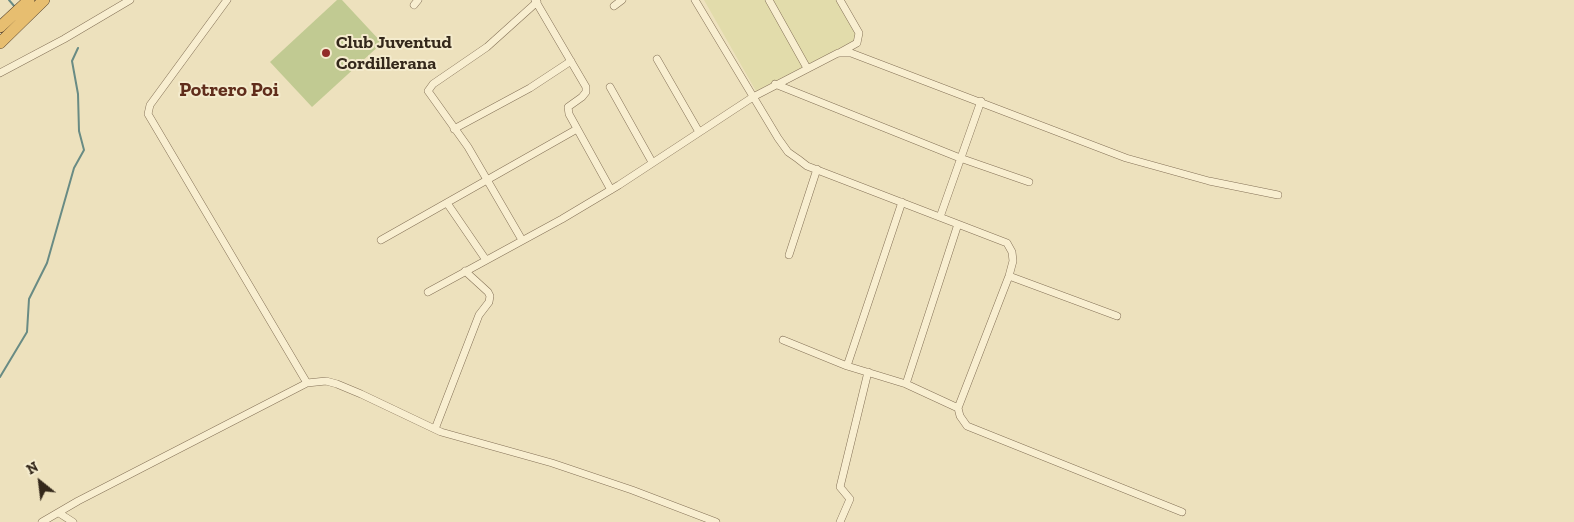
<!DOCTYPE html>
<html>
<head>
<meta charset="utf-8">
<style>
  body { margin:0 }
  #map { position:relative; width:1574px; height:522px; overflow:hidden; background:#ede1bd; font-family:"Zilla Slab",serif }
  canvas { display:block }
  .north { position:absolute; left:15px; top:457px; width:50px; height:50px; -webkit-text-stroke:4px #f4ebcd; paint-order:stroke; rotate:331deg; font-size:14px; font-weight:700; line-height:20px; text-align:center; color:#34281b }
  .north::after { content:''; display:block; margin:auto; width:18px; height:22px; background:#34281b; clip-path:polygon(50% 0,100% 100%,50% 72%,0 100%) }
</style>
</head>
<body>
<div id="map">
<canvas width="1574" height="522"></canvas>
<div class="north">N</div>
</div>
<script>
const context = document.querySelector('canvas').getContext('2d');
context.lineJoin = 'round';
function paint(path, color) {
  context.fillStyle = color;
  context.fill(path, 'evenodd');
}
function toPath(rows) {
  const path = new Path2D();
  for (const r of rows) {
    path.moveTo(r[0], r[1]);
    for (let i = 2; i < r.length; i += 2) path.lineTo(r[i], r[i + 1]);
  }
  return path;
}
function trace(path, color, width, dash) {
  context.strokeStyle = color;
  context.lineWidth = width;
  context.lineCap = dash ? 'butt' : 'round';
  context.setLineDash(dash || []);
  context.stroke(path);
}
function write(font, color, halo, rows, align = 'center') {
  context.font = font + ' "Zilla Slab",serif';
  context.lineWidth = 4;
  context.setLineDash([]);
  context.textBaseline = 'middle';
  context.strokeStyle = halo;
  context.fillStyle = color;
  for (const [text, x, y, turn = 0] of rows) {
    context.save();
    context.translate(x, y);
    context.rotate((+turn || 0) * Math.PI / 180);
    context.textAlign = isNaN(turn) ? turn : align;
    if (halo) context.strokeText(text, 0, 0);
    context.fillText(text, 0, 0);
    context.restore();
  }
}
paint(toPath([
  [704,0,843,0,863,36,756,91]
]), '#e2dcab');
paint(toPath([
  [337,0,342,0,382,43,312,107,270,62]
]), '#c1ca92');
trace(toPath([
  [9,0,15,7],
  [0,377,27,332,29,299,47,263,74,168,84,150,79,131,78,94,72,61,78,48]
]), '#698b84', 2);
const minor = toPath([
  [227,0,150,105,148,114,307,383],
  [535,0,586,87,586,92,582,97,568,107,569,114,611,190],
  [695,0,778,138,788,152,798,159,807,166,1007,243,1012,252,1013,261,1009,276,958,408],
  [769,0,807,68],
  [414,5,418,0],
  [614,6,622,0],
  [839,53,857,43,859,33,840,0],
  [657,59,699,132],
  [0,73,64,39,130,0],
  [775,84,960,158,1029,182],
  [610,87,652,162],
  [454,129,530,88,571,61],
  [447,203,486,260],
  [940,217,981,101],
  [381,240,577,129],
  [522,240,468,147,428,91,433,84,487,47,537,2],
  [789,255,817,169],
  [1009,276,1117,316],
  [428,292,562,219,619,185,753,97,838,53,851,53,1126,158,1209,181,1278,195],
  [783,340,847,366,906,384,958,408,960,416,967,426,1182,512],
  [847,366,902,202],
  [906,384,958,224],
  [435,429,479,315,489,302,490,296,488,292,465,271],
  [59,513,73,522],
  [42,522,78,501,307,383,326,381,337,384,361,394,441,432,552,463,632,490,716,522],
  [840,522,850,499,840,487,868,372]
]);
const trunk = toPath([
  [0,27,29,0],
  [0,43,44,0]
]);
trace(minor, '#847157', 8);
trace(trunk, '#523f2b', 12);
trace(minor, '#f8eed0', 7);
trace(trunk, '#e7be70', 11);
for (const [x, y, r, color] of [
  [326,53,5,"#922c28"]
]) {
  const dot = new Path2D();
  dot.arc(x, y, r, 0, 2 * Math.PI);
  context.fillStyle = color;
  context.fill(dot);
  trace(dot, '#f4ebcd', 2);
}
write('bold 18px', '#34281b', '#f4ebcd', [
  ["Club Juventud",336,43],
  ["Cordillerana",336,64]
], 'left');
write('bold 20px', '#602d1b', '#f4ebcd', [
  ["Potrero Poi",229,90]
]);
</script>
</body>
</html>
